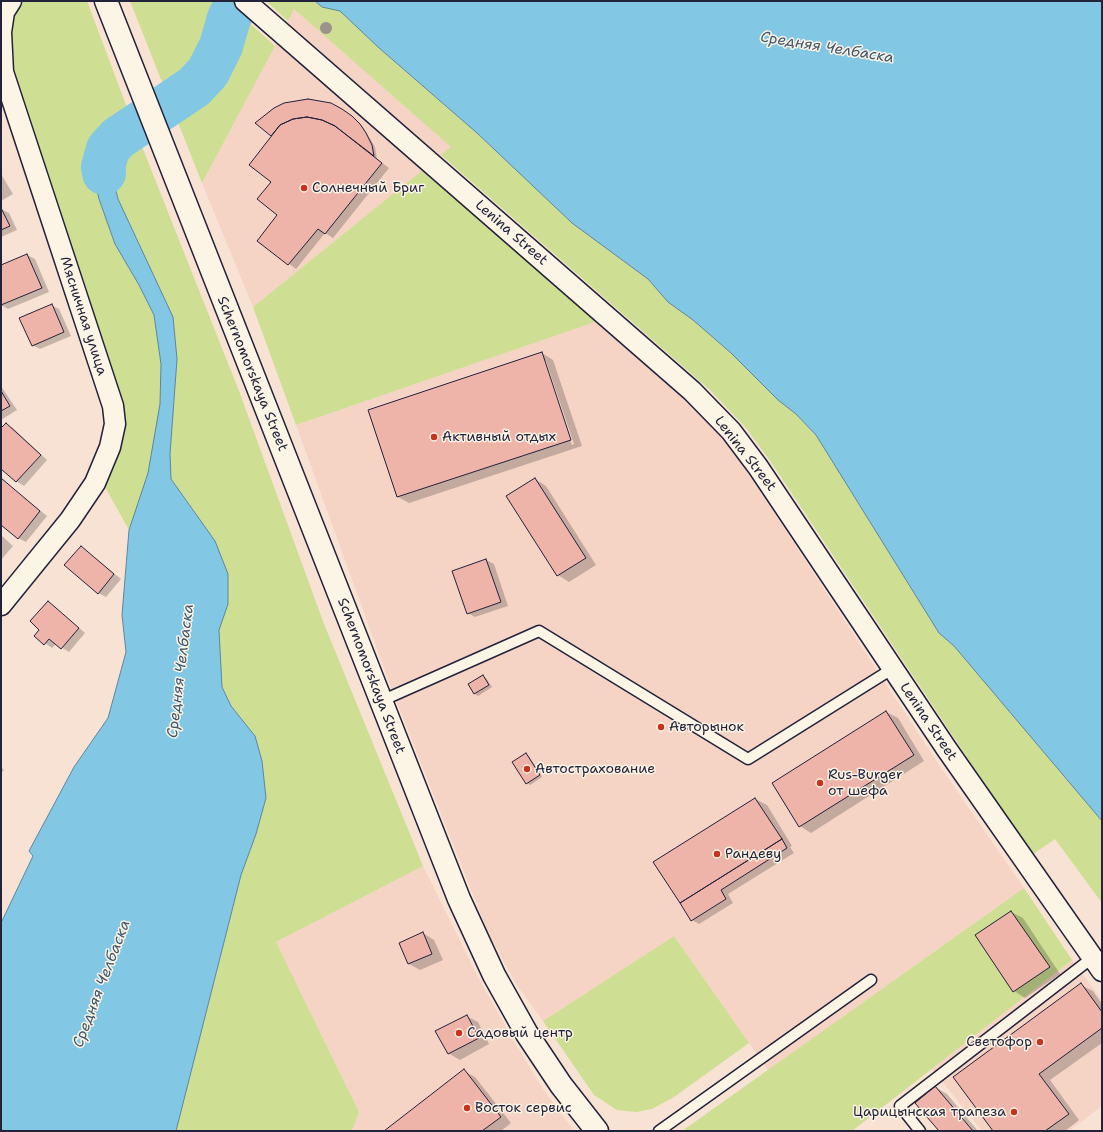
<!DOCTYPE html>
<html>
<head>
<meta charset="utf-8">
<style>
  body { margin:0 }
  #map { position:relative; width:1103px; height:1132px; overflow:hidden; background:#f8e2d3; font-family:"Shantell Sans",sans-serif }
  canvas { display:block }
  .frame { position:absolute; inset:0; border:2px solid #22223b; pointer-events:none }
</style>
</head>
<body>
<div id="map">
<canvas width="1103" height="1132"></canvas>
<div class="frame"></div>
</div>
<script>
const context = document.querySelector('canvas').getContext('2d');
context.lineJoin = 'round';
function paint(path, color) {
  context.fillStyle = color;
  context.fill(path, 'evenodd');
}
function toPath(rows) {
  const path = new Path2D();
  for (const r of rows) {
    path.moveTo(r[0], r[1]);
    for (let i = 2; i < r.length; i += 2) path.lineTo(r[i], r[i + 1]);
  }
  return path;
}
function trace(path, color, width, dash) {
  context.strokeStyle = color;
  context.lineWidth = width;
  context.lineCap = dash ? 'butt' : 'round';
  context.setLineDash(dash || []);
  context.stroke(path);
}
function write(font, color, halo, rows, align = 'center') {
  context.font = font + ' "Shantell Sans",sans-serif';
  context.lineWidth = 3;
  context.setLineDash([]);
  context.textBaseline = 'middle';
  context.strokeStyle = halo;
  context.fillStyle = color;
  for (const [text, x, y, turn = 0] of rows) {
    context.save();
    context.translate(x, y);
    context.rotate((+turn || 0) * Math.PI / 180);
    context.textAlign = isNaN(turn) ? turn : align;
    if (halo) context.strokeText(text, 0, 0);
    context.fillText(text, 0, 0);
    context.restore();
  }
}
paint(toPath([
  [294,9,452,147,253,307,202,183],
  [598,321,671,384,705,416,746,470,939,765,1024,888,768,1070,674,936,543,1021,516,984,487,930,392,690,296,425],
  [423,866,477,975,512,1038,543,1089,574,1131,352,1131,359,1112,276,942],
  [1072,960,1102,1000,1102,1106,1069,1131,982,1131,932,1069]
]), '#f5d4c6');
paint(toPath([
  [24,1,87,1,129,113,98,132,92,170,99,199,115,244,139,285,154,315,161,364,160,404,155,437,148,473,129,530,105,487,119,452,125,426,13,78,10,35,14,18],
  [130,1,225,1,275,46,202,183],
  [266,1,315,1,322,7,340,11,378,47,477,133,572,223,648,279,668,302,693,320,731,353,778,400,796,414,816,435,939,633,954,646,1102,821,1102,903,1055,839,1032,855,773,465,746,428,710,390,441,155,451,147,294,9,288,21],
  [139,139,239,391,324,624,423,866,276,942,359,1112,352,1131,176,1131,241,875,256,834,266,798,262,761,255,736,231,706,222,687,219,630,228,604,197,515,171,479,170,454,177,359,118,199,112,175,121,150],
  [424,169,598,321,296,425,253,307],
  [1024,888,1072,960,852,1131,682,1131],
  [674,936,749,1043,674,1097,652,1109,636,1112,617,1110,594,1095,543,1021]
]), '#cede92');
const water = toPath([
  [315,1,1102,1,1102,821,954,646,939,633,816,435,796,414,778,400,731,353,693,320,668,302,648,279,572,223,477,133,378,47,340,11,322,7,315,1],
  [129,113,139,139,121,150,112,175,118,199,173,317,177,359,170,454,171,479,215,541,228,574,228,604,219,630,222,687,231,706,255,736,262,761,266,798,256,834,241,875,176,1131,1,1131,1,923,33,856,29,851,74,767,108,718,126,652,122,615,129,530,148,473,160,404,161,364,154,315,139,285,115,244,99,199,92,170,94,147,98,132,129,113]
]);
paint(water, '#82c7e3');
trace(water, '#5c85a0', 1);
paint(toPath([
  [345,112,363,127,375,147,377,159,389,168,333,238,325,233,296,269,259,241,279,215,272,182,273,136,257,123],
  [1,174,13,194,1,201],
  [1,209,9,213,17,230,1,237],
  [27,255,35,259,49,292,8,309,1,305,1,266],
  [51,305,59,309,71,336,40,349,32,345],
  [542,353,553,360,582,446,409,503,398,497],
  [544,361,546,361,574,444,572,445],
  [1,386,17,410,1,420],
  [6,424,13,428,47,460,24,486,16,481,1,468,1,429],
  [1,479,47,516,26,542,18,538,1,523],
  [535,479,546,486,596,565,569,582,558,575],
  [1,535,13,546,1,560],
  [81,548,88,552,121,579,106,597,98,593],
  [486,560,494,564,508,606,475,617,468,613],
  [48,603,55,607,85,633,69,652,56,644,52,648,35,636,41,630],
  [483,676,486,678,492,687,478,696,475,694,469,685],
  [886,712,898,718,924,761,811,833,800,826],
  [526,755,529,756,542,777,530,785,527,783],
  [1,767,4,770,1,773],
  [755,799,767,805,792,846,790,847,794,853,728,894,733,903,699,924,692,920],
  [1011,912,1023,918,1060,974,1025,998,1014,991,976,936],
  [423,933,434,940,443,960,420,970,409,964,400,943],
  [1081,985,1093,991,1102,1004,1102,1043,1050,1080,1079,1120,1065,1131,994,1131],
  [466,1016,478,1022,489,1044,460,1060,448,1053],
  [464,1071,475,1077,511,1123,501,1131,386,1131],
  [935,1087,947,1094,978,1131,940,1131]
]), '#0003');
trace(toPath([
  [104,173,103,167,108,149,118,138,194,87,208,72,221,46,229,18,238,1]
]), '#82c7e3', 44);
const building = toPath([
  [308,99,331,103,342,109,352,116,360,124,366,133,372,145,374,156,335,126,322,120,307,117,293,119,280,125,271,136,255,123,274,108,284,103,308,99],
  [307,117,322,120,335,126,382,163,325,234,318,229,288,265,257,241,277,215,257,199,271,182,249,165,280,125,293,119,307,117],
  [1,208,10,226,1,230,1,208],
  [27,254,42,288,1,305,1,265,27,254],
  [52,304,64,332,32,346,19,318,52,304],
  [542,352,571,440,397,497,368,410,542,352],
  [1,391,10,406,1,411,1,391],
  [6,423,41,455,16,482,1,469,1,428,6,423],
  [1,478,40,511,18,539,1,525,1,478],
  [535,478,586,558,557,576,506,496,535,478],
  [81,546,114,574,98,594,64,565,81,546],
  [486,559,501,602,467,614,452,571,486,559],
  [48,601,79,628,61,649,49,639,44,645,34,636,39,630,30,621,48,601],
  [483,675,489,685,474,694,468,684,483,675],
  [886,711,914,755,799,827,772,783,886,711],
  [526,753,540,775,526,784,512,762,526,753],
  [755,798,782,839,680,903,653,862,755,798],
  [782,839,787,848,721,890,726,899,691,921,680,903,782,839],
  [1011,911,1050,967,1013,992,975,935,1011,911],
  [423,932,432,954,408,964,399,943,423,932],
  [1081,983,1102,1012,1102,1028,1039,1074,1069,1114,1045,1131,993,1131,953,1077,1081,983],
  [467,1015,479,1038,448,1054,435,1031,467,1015],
  [464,1069,501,1117,482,1131,384,1131,464,1069],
  [935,1086,973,1131,939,1131,915,1103,935,1086]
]);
paint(building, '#eeb4a9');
trace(building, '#22223b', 1);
const lane = toPath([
  [381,701,539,631,748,759,892,669],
  [659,1131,871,980],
  [920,1131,900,1106,1092,958]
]);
const street = toPath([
  [245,1,692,391,731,431,758,467,946,748,1102,971],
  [1,605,70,520,95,483,110,447,115,424,113,406,3,72,1,32,4,12,11,1]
]);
const secondary = toPath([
  [106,1,459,899,494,975,527,1034,561,1085,597,1131]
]);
trace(lane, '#22223b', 13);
trace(street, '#22223b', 23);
trace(secondary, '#22223b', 25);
trace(lane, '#fcf5e5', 10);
trace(street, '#fcf5e5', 20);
trace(secondary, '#fcf5e5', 22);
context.fillStyle = '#9a928c';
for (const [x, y] of [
  [326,28]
]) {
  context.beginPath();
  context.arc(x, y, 6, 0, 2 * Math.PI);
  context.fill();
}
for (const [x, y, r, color] of [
  [304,188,4,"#c8321e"],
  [434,437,4,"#c8321e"],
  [661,727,4,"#c8321e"],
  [527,769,4,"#c8321e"],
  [820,783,4,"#c8321e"],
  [717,854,4,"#c8321e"],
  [459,1033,4,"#c8321e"],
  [1040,1042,4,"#c8321e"],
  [467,1108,4,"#c8321e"],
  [1014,1112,4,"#c8321e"]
]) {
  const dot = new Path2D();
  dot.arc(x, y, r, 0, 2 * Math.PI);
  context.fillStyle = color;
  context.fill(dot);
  trace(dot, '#fcf5e5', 1.5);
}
write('14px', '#22223b', '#fcf5e5', [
  ["Солнечный Бриг",312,188],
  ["Активный отдых",442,437],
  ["Авторынок",669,727],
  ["Автострахование",535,769],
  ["Rus-Burger",828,775],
  ["от шефа",828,791],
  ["Рандеву",725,854],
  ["Садовый центр",467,1033],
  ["Светофор",1032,1042,"right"],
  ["Восток сервис",475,1108],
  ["Царицынская трапеза",1006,1112,"right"]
], 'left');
write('14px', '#22223b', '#fcf5e5', [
  ["Lenina Street",511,233,41],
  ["Мясничная улица",83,316,72],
  ["Sсhernomorskaya Street",252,374,68],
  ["Lenina Street",745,454,52],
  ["Sсhernomorskaya Street",371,676,69],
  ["Lenina Street",928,722,56]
]);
write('italic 15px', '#3f546d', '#fcf5e5', [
  ["Средняя Челбаска",827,48,9],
  ["Средняя Челбаска",181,671,-83],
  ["Средняя Челбаска",102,984,-69]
]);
</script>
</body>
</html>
